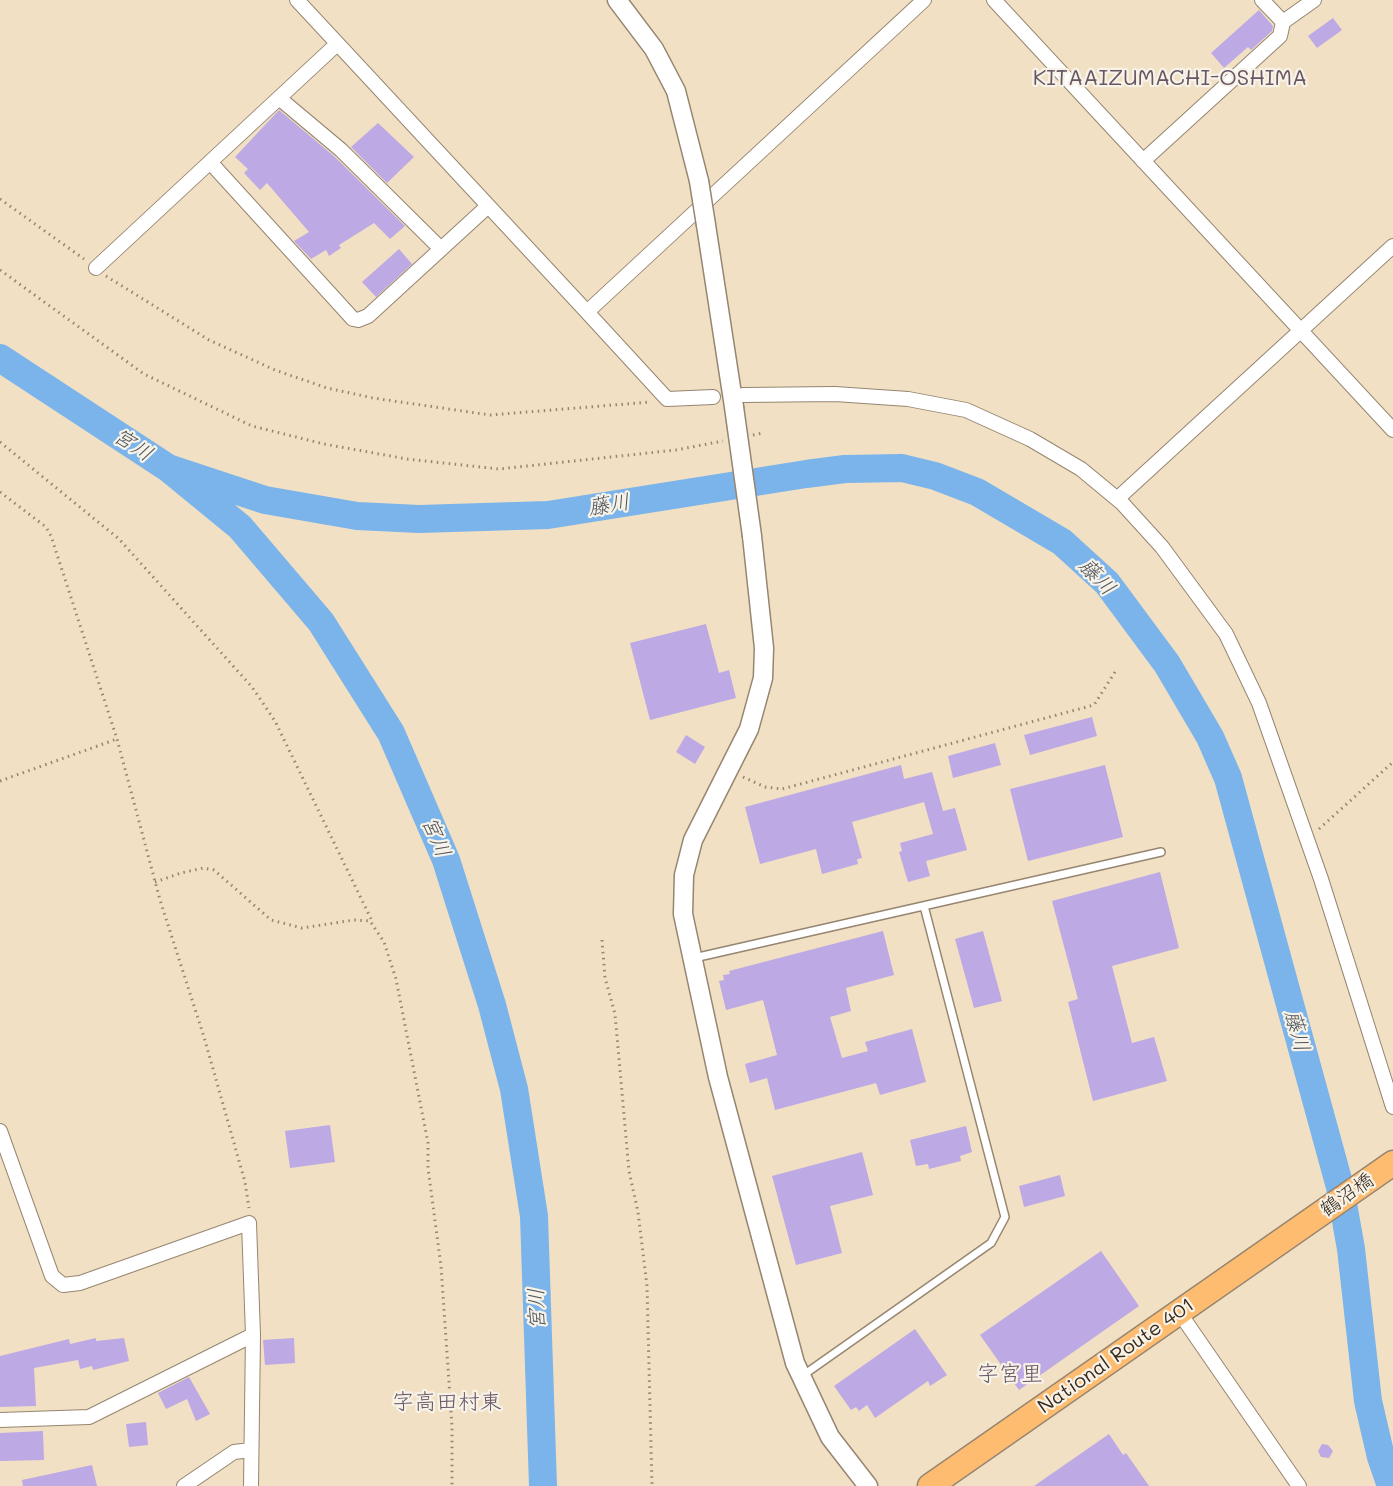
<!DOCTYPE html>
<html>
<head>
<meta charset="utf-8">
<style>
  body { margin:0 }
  canvas { display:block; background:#f1e0c3 }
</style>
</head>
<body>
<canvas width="1393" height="1486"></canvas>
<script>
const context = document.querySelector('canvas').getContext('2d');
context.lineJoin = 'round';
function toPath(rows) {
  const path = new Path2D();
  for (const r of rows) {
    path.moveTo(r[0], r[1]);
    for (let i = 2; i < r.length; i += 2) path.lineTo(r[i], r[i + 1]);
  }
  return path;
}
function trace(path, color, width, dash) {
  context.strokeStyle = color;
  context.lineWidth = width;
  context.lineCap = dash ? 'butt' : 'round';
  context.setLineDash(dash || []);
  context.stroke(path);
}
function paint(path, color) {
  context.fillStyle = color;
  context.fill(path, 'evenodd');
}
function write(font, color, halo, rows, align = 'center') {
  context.font = font + ' Mali,"Klee One",sans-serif';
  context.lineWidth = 4.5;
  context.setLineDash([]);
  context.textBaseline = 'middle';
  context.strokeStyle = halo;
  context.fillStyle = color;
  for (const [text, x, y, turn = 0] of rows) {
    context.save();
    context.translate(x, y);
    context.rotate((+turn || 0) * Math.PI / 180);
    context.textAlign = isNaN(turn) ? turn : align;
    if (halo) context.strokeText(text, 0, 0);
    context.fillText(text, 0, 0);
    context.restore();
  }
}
trace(toPath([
  [0,358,168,468,240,527,321,622,391,733,446,860,492,1005,514,1089,534,1216,543,1486],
  [168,468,265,500,357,516,419,519,548,515,806,474,845,469,902,468,935,476,977,492,1062,542,1107,583,1167,664,1210,737,1228,778,1340,1187,1351,1249,1368,1401,1381,1457,1391,1486]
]), '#7ab4eb', 28);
paint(toPath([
  [1259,10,1273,26,1272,31,1251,50,1248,47,1224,68,1211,53],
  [1333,18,1342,30,1317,48,1308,36],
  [279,110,335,157,405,226,390,239,374,223,339,245,341,248,329,256,326,250,311,259,294,241,309,232,267,183,260,190,244,173,248,169,235,157],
  [378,123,414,157,387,183,351,147],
  [399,249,412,264,376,297,362,282],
  [706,624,719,673,729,670,736,698,650,720,630,643],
  [1092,717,1097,736,1030,755,1024,735],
  [686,735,705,747,695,764,676,752],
  [995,743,1001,765,953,778,948,756],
  [901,765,904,779,932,772,943,811,955,808,967,850,926,861,930,876,908,882,899,852,902,851,900,843,933,834,924,802,852,822,862,858,857,859,858,864,822,874,816,849,760,864,745,807],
  [1105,765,1123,837,1028,861,1010,789],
  [1160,872,1179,948,1112,966,1132,1043,1154,1037,1167,1081,1093,1101,1068,1002,1078,999,1052,901],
  [883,931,894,975,846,988,851,1011,830,1017,842,1058,868,1051,865,1042,912,1029,926,1082,880,1095,876,1083,775,1110,767,1078,750,1083,745,1064,777,1055,763,1000,726,1010,719,981,724,980,723,975,730,974,729,971],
  [983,931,1002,1001,974,1008,955,939],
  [330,1125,335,1162,290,1168,285,1131],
  [966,1126,972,1152,960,1156,961,1161,929,1169,928,1164,916,1166,910,1140],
  [862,1152,873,1195,830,1206,842,1253,796,1265,772,1176],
  [1060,1175,1065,1196,1024,1207,1019,1186],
  [1101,1251,1139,1306,1019,1390,980,1335],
  [915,1329,947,1375,930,1386,928,1381,875,1418,867,1405,859,1411,856,1407,851,1410,834,1386],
  [96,1338,96,1341,124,1338,129,1361,93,1370,92,1366,80,1369,78,1360,34,1368,36,1406,0,1407,0,1356,69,1339,70,1344],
  [294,1338,295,1363,265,1365,263,1340],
  [189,1377,210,1414,196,1421,187,1399,166,1409,158,1393],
  [146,1422,148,1445,129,1447,126,1424],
  [43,1431,44,1460,0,1461,0,1433],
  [1109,1434,1123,1455,1126,1453,1149,1486,1034,1486],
  [1322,1444,1328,1445,1333,1451,1329,1458,1321,1457,1318,1451],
  [92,1465,97,1486,23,1486,22,1480]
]), '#bda9e4');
const service = toPath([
  [694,958,1161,852],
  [802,1376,991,1243,1005,1217,924,906]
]);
const minor = toPath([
  [297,0,587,312],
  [994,0,1393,430],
  [1262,0,1283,22],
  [279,98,341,150,441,249],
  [1143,161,1280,36,1283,22,1314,0],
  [210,162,353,319,358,320,368,316,488,206],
  [96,268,337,44],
  [743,395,835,394,908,399,966,410,1030,439,1081,469,1122,503,1162,547,1226,634,1259,703,1321,879,1393,1107],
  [713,397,667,399,587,312,924,0],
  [1117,499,1393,246],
  [0,1131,52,1276,63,1285,80,1283,249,1223,253,1335,251,1486],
  [1179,1312,1299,1486],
  [0,1420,89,1417,253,1335],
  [184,1486,234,1452,251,1450]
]);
const tertiary = toPath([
  [617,0,654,49,676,91,699,181],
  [706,225,734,407],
  [752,536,764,648,763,678,749,729,693,840,684,875,683,914,718,1077,795,1363,830,1437,868,1486]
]);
const trunk = toPath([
  [930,1486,1393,1163]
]);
trace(service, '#968570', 10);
trace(minor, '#968570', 16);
trace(tertiary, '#968570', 21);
trace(trunk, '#968570', 27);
trace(toPath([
  [0,199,84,259],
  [0,270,144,374,252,426,324,444,407,459,499,469,676,450,723,441],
  [106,276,209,340,275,370,327,388,373,398,490,415,651,402],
  [753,435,763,433],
  [0,442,119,539,252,687,275,721,373,923],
  [0,492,46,527,51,536,117,739,160,900,204,1037,245,1182,249,1208],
  [743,777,765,787,782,789,1094,705,1115,672],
  [0,781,117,739],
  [1319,829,1393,762],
  [155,882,181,873,203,868,214,870,271,920,302,928,354,920,370,921,384,942,396,979,428,1143,428,1168,441,1266,452,1426,452,1486],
  [602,940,605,978,615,1014,629,1171,638,1212,647,1286,652,1486]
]), '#968570', 3, [1.5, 4.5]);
trace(service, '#fff', 7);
trace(minor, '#fff', 14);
trace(tertiary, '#fff', 18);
trace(trunk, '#febc70', 24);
const tertiaryBridge = toPath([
  [699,181,706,225],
  [734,407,752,536]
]);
trace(tertiaryBridge, '#968570', 21, []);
trace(tertiaryBridge, '#fff', 18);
write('20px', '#3b2a1e', '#f7f3e8', [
  ["鶴沼橋",1347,1195,-35],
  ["National Route 401",1116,1356,-35]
]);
write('italic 21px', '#4e535c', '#f7f3e8', [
  ["宮川",133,445,33],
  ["藤川",609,505,-9],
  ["藤川",1097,577,46],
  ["宮川",436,837,67],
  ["藤川",1297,1031,75],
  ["宮川",537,1309,-92]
]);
write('22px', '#685663', '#f7f3e8', [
  ["KITAAIZUMACHI-OSHIMA",1170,78],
  ["字宮里",1010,1374],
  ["字高田村東",447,1402]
]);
</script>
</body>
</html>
